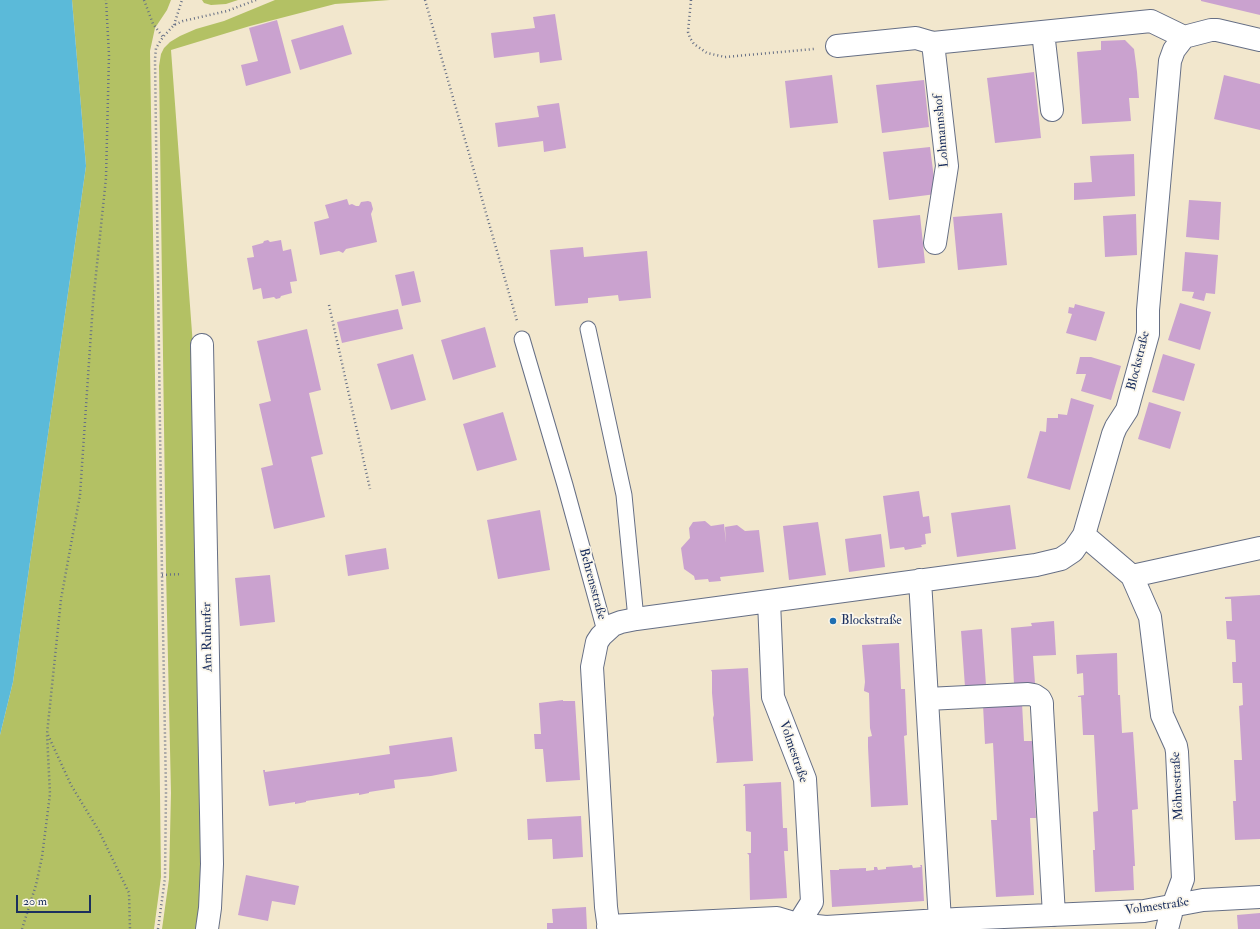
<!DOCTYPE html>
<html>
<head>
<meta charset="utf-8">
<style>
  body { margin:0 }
  #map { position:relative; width:1260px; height:929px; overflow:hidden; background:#f2e7cd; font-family:"IM FELL Double Pica",serif }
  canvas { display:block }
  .scale { position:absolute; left:16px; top:895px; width:75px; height:18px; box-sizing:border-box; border:2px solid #1b2f5e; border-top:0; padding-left:5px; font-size:12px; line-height:14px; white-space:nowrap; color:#1b2f5e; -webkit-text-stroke:3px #fbf7ec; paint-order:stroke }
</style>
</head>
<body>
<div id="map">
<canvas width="1260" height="929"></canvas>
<div class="scale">20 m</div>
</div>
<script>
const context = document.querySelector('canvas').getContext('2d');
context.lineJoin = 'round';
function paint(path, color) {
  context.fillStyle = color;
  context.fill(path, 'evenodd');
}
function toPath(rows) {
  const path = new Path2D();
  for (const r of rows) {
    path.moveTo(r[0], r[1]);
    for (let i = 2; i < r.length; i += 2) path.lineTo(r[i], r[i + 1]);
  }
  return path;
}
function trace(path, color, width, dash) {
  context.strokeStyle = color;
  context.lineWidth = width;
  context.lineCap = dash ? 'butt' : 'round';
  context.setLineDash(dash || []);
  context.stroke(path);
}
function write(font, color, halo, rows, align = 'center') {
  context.font = font + ' "IM FELL Double Pica",serif';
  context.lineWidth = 3.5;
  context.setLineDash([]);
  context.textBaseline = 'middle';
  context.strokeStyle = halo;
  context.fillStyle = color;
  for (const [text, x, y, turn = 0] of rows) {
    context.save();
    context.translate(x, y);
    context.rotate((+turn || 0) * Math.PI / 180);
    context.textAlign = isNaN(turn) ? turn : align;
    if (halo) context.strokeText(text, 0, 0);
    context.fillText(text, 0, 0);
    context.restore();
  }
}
paint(toPath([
  [72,0,171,0,167,10,155,28,150,51,154,294,161,877,154,929,0,929,0,735,13,682,86,166],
  [202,0,238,0,226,4,211,5,204,3],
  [275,0,390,0,335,4,250,26,171,50,193,346,203,886,197,929,162,929,169,879,171,793,166,571,159,66,161,54,164,48,170,42,180,36,196,29,224,21]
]), '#b3c164');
paint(toPath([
  [0,0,72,0,86,166,13,682,0,735]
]), '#5bbad9');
paint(toPath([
  [1201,0,1260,0,1260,15,1201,1],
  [555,14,562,60,540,63,539,52,494,58,491,33,535,28,533,17],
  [277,20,291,73,246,86,241,65,258,61,249,28],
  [343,25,352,54,300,70,291,40],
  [1125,40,1134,49,1137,72,1139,98,1129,98,1131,121,1082,124,1077,52,1101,50,1101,41],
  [1034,72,1041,138,995,143,987,78],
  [832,75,838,123,790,128,785,81],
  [1224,75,1260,84,1260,130,1214,119],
  [924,80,929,127,882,133,876,85],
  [559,103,566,148,544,152,543,141,498,147,495,123,539,117,537,106],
  [930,147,936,194,889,200,883,152],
  [1134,154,1135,196,1074,200,1074,183,1092,182,1090,156],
  [347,199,349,205,352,204,356,206,359,206,361,202,368,201,371,202,373,209,371,214,377,242,346,249,343,253,339,251,320,255,314,222,329,218,325,205],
  [1189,200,1221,202,1219,240,1186,237],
  [1002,213,1007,265,958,270,953,217],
  [1136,214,1137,255,1105,257,1103,216],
  [920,215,925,263,878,268,873,220],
  [268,240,270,242,281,240,283,251,291,249,297,281,290,282,292,293,281,296,280,298,276,299,274,297,263,299,261,288,253,290,247,258,254,257,252,246,263,243,264,241],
  [583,247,584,257,647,251,651,298,619,301,618,295,588,298,588,303,555,306,550,250],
  [1185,252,1218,255,1215,294,1206,293,1204,301,1192,298,1194,292,1182,291],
  [414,271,421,302,402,306,395,275],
  [1180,303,1211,312,1200,350,1168,340],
  [1075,304,1105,312,1096,341,1066,333,1072,314,1068,313,1069,307,1074,308],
  [398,309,403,329,342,343,337,322],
  [485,327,496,367,453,380,441,340],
  [307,329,321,390,309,393,323,454,311,457,325,517,274,529,261,468,273,465,259,404,271,401,257,341],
  [413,354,426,400,391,410,377,364],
  [1163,354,1195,364,1184,401,1152,392],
  [1080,357,1091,357,1121,366,1111,400,1081,391,1086,374,1076,374],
  [1071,398,1094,405,1070,490,1027,478,1040,431,1046,432,1047,418,1058,418,1058,414,1067,415],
  [1149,402,1181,412,1170,449,1138,439],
  [503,412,517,460,477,471,463,424],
  [919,491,923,517,929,516,931,533,925,534,926,544,921,545,922,547,905,550,904,547,890,549,883,496],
  [1010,505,1016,549,957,557,951,513],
  [540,510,550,570,498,579,487,520],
  [705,521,711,526,724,524,726,543,725,527,737,525,745,531,759,530,764,572,720,577,721,581,709,582,708,579,695,580,694,576,684,569,681,548,690,538,689,528,693,522],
  [818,522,826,575,789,580,783,526],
  [881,534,885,567,849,572,845,539],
  [386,548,389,569,348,576,345,555],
  [270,575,275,622,240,626,235,578],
  [1260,595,1260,839,1235,840,1233,801,1236,801,1234,760,1242,760,1239,706,1243,705,1242,683,1233,683,1232,662,1236,662,1235,640,1227,639,1226,621,1232,621,1231,599,1225,599,1225,597],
  [1054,621,1056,655,1033,656,1035,683,1014,684,1011,628,1032,626,1031,623],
  [982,629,986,685,965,687,961,631],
  [899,643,901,689,905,689,907,735,904,736,908,805,871,807,868,747,868,737,872,736,870,728,869,693,864,691,864,690,865,682,862,645],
  [1117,653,1118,695,1120,695,1122,733,1133,732,1138,809,1132,810,1135,866,1133,866,1134,890,1095,892,1093,850,1095,850,1093,812,1098,811,1094,735,1083,735,1081,697,1078,697,1078,696,1084,695,1083,673,1077,674,1076,655],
  [748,668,753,761,716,763,717,761,713,718,714,715,712,693,712,672,711,670],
  [563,700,563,701,575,701,580,780,546,782,543,749,535,749,534,734,541,734,539,703],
  [1022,703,1024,741,1032,741,1036,818,1030,818,1034,895,996,897,991,820,997,820,993,743,985,744,983,705],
  [452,737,457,771,431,776,394,780,395,788,369,792,369,793,359,795,359,793,306,801,306,802,295,804,295,802,269,806,263,770,265,770,265,772,390,754,389,746],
  [781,782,783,828,787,828,788,851,784,851,787,898,750,900,749,855,747,853,751,853,751,832,746,831,745,786,743,786,744,784],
  [581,816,583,857,553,859,552,839,528,840,527,819],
  [912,865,913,868,921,867,920,865,922,865,924,901,832,907,830,870,839,870,839,869,866,868,866,871,874,870,874,867,877,867,878,870,886,869,886,867],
  [246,875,299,886,295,905,272,901,268,921,238,915],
  [586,907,587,929,547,929,547,923,553,923,552,909],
  [1260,913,1260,929,1238,929,1237,915]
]), '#caa2cf');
const service = toPath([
  [588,329,624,495,636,619],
  [522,339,565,485,605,631]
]);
const minor = toPath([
  [1043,32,1052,110],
  [933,43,947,166,935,243],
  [837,46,916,38,933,43,1151,21,1184,37],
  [202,345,212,864,210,908,207,929],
  [1084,535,1132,576,1150,617,1162,715,1176,746,1177,752,1183,879,1173,906,1167,929],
  [1132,576,1260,548],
  [920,580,940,921],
  [769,601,773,697,805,779,812,902,795,929],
  [927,699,1028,694,1034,695,1040,699,1042,703,1042,708,1054,915],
  [608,926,777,918,797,924,826,927,957,919,1144,911,1203,900,1260,897],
  [609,929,606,907,592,667,597,642,601,636,613,625,621,622,636,619,1036,565,1061,559,1073,551,1084,535,1113,434,1116,427,1127,410,1148,334,1148,310,1170,61,1174,50,1184,37,1211,30,1217,30,1260,40]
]);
trace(service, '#666f85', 17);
trace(minor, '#666f85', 24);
trace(toPath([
  [144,0,153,24,163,37],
  [425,0,517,321],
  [691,0,688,32,690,38,694,44,707,53,725,57,814,49],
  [174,25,182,0],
  [329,305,370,489],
  [162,575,182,574],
  [48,735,71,785,99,831,129,893,130,929],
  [22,929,36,885,42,857,50,794,47,734,61,599,80,495,93,303,106,178,109,55,106,0],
  [158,929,165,878,166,791,162,575,155,59,156,48,163,37,174,25,183,21,227,11,256,0]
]), '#666f85', 2.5, [1, 3]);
trace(service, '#fff', 15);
trace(minor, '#fff', 22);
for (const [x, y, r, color] of [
  [833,621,4,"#1f6fb2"]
]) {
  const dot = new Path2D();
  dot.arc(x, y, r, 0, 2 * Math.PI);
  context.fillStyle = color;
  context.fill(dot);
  trace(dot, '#fbf7ec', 1.5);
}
write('13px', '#1b2f5e', '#fbf7ec', [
  ["Lohmannshof",942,131,-95],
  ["Blockstraße",1139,361,-76],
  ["Behrensstraße",592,584,75],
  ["Am Ruhrufer",208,637,-91],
  ["Volmestraße",793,752,71],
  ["Möhnestraße",1178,786,-93],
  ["Volmestraße",1157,907,-8]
]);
write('13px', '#1b2f5e', '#fbf7ec', [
  ["Blockstraße",841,621]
], 'left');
</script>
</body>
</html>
